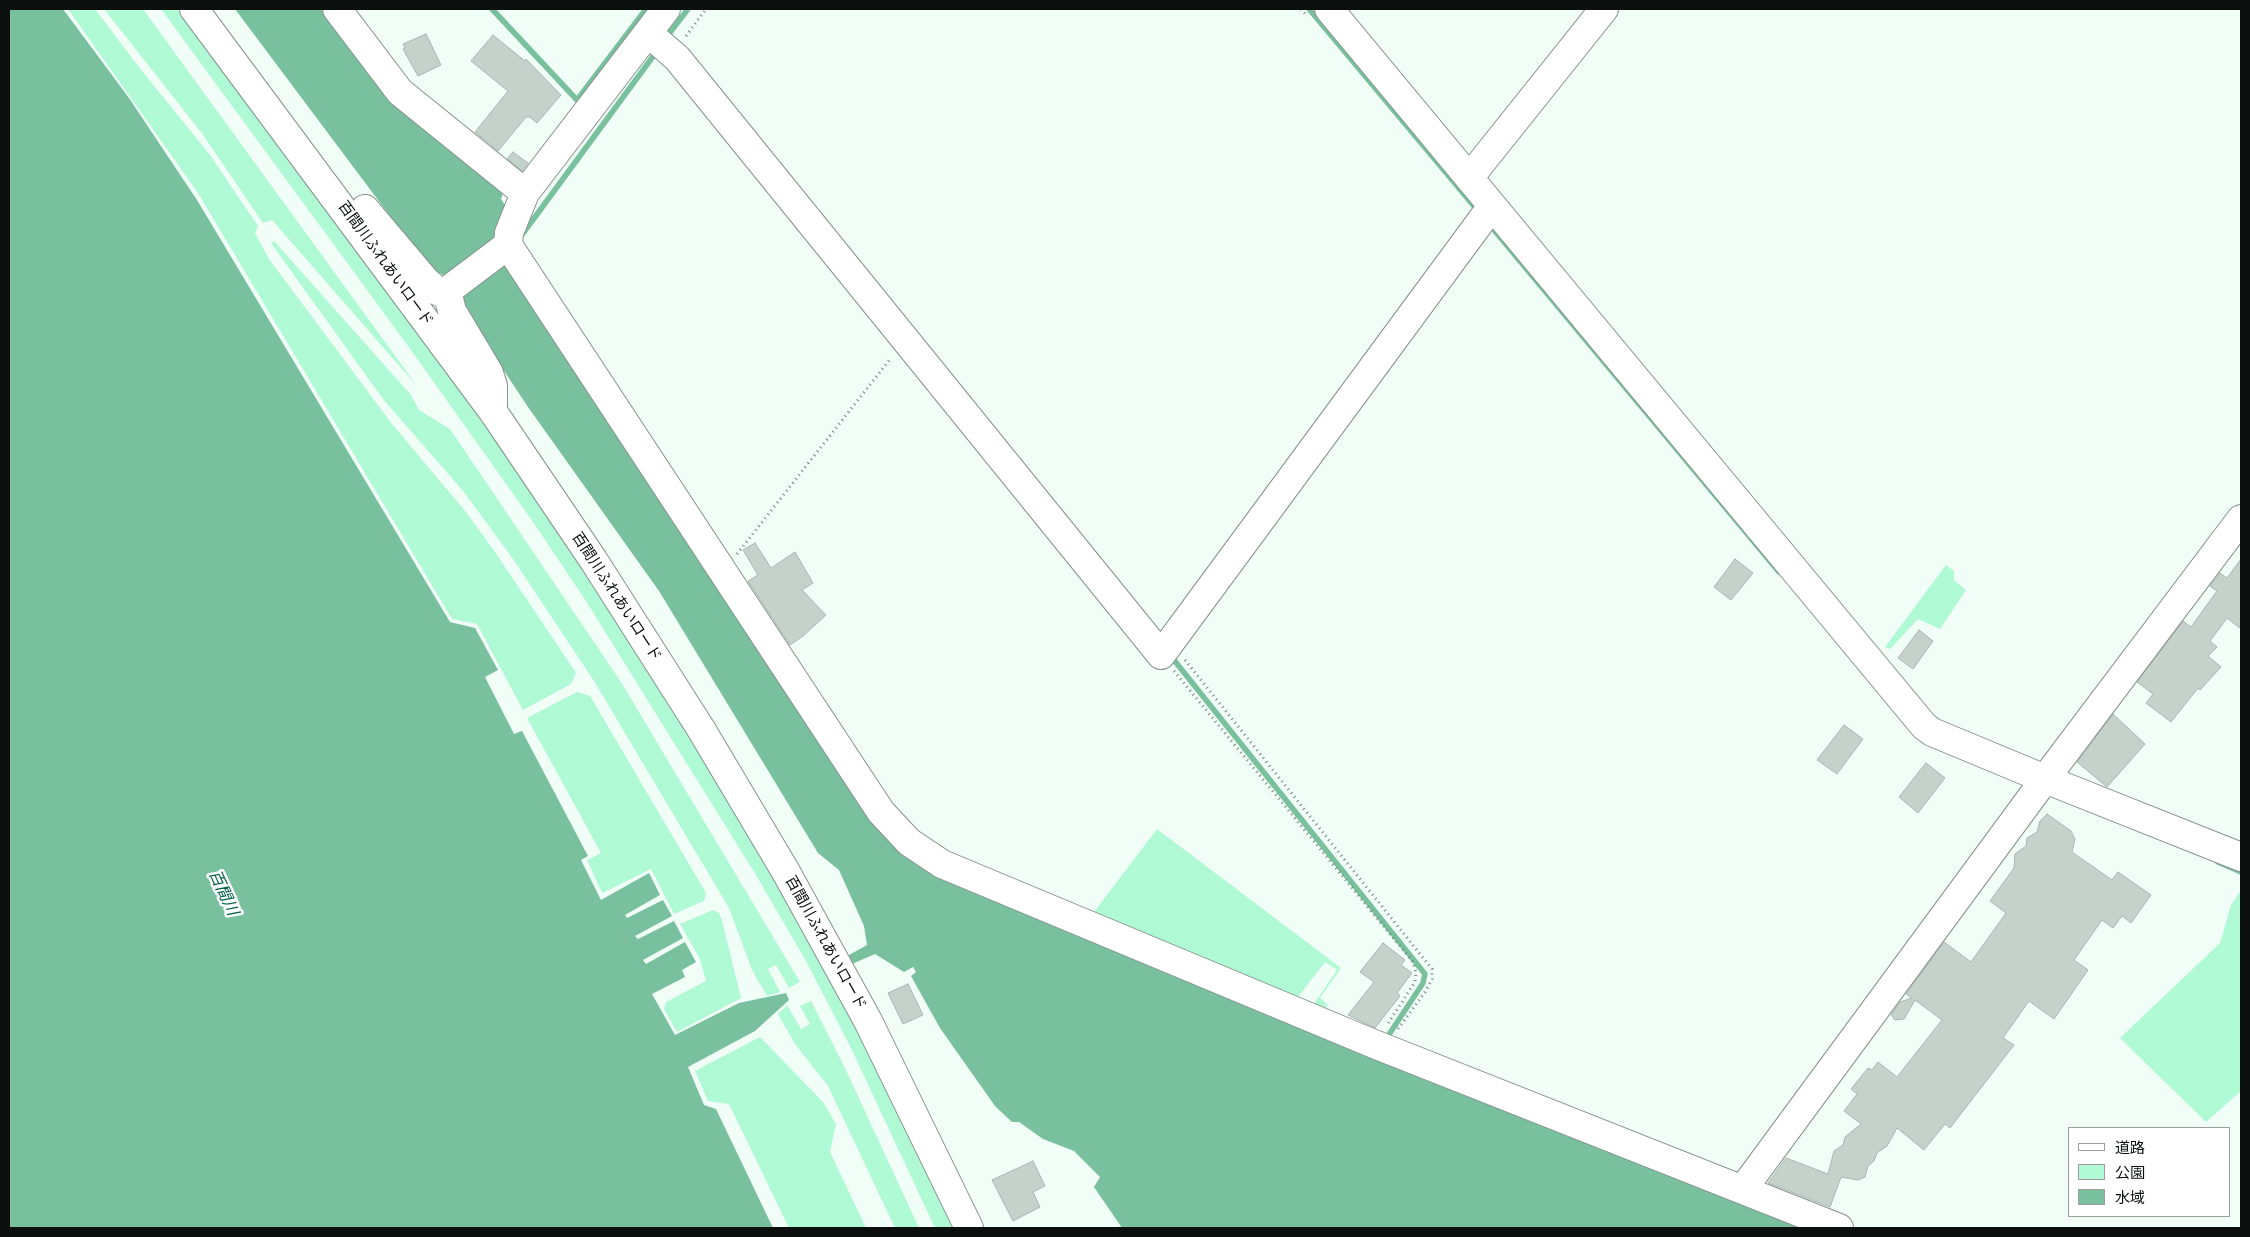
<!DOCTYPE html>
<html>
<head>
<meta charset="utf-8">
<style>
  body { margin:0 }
  #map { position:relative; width:2250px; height:1237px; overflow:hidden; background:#f1fef7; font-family:"DM Sans","Noto Sans JP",sans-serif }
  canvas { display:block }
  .frame { position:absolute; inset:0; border:10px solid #0b0f0d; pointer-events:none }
  .legend { position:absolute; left:2068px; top:1127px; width:162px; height:90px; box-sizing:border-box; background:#fff; border:1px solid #9d9f9e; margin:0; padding:6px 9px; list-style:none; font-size:15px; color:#0b0f0d }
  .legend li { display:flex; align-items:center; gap:10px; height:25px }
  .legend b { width:25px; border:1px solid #9d9f9e }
</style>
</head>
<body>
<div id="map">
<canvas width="2250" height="1237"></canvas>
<div class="frame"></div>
<ul class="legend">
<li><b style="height:6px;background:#fff"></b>道路</li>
<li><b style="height:14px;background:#aff9d5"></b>公園</li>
<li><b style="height:14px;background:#78c09e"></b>水域</li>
</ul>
</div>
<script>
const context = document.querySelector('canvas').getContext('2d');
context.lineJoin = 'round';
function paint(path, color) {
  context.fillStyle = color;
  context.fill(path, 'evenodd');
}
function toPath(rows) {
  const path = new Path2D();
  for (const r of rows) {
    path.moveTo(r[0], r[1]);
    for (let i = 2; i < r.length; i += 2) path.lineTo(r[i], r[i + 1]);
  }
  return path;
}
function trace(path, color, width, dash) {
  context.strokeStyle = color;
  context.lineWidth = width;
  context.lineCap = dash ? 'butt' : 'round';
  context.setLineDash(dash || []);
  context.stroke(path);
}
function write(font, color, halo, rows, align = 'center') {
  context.font = font + ' "DM Sans","Noto Sans JP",sans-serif';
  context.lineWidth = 5;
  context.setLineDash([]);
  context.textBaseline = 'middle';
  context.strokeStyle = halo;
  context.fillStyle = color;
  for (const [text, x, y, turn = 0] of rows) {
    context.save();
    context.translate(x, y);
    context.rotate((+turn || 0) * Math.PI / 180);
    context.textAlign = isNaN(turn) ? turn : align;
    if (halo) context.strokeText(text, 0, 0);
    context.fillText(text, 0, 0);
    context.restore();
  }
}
paint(toPath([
  [68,9,95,9,138,66,210,155,258,226,255,233,269,259,392,424,466,512,497,555,576,673,571,684,523,710,477,624,452,619,198,193],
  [104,9,143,9,417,386,272,220,263,223,201,132],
  [161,9,182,9,341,221,529,486,599,591,733,803,861,1035,954,1228,935,1228,851,1048,806,961,756,875,586,601,531,519,411,350],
  [274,241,411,395,419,410,450,429,621,682,800,982,789,988,776,965,768,969,780,992,767,996,752,970,729,908,594,681,513,559,464,492,383,399,271,243],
  [1946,565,1954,571,1954,580,1966,590,1940,629,1918,619,1890,649,1885,647],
  [577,692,590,696,706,893,704,901,674,914,651,869,602,893,587,860,601,853,527,718],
  [1157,829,1341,968,1320,998,1328,1005,1323,1011,1091,916],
  [1325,962,1337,970,1314,1004,1298,997],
  [2241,890,2241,1091,2206,1122,2120,1038,2220,943,2231,905],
  [713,910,719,913,722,920,741,998,677,1032,664,1009,666,1002,706,981,700,959,680,924],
  [811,1001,845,1068,919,1228,895,1228,828,1086,795,1044,778,1014,787,1005,801,1029,810,1024,800,1006],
  [760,1037,823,1102,836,1124,830,1152,866,1228,789,1228,729,1104,708,1101,695,1071]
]), '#aff9d5');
paint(toPath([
  [9,9,63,9,129,98,197,200,450,622,475,628,498,670,485,677,514,734,522,731,588,856,581,860,601,900,649,873,660,895,625,915,627,918,663,900,672,916,635,936,638,939,674,921,683,938,643,960,646,964,685,942,696,962,682,970,685,977,652,994,675,1035,739,1003,786,993,789,1000,755,1031,688,1067,704,1105,716,1109,773,1228,9,1228],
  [235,9,330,9,506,185,501,199,509,211,495,239,878,825,1810,1228,1122,1228,1094,1187,1100,1177,1074,1151,1043,1139,1019,1122,1012,1122,995,1106,940,1028,911,976,916,972,913,967,904,972,875,954,852,964,849,955,867,945,864,926,839,870,818,853,659,591,528,407,459,303,458,294,443,275,429,268]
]), '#78c09e');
trace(toPath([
  [492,9,577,100,646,9],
  [1309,9,1478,211],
  [665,39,688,9],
  [1489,224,1779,572],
  [521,236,657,51],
  [1170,655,1425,974,1423,983,1390,1033],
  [2218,862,2241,872]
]), '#78c09e', 5.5);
const building = toPath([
  [426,34,441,65,418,76,403,49,405,48,403,44,426,34],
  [493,35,525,61,526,59,561,95,537,123,530,117,526,117,498,151,475,132,508,91,471,61,493,35],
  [513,152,528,163,522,171,507,159,513,152],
  [755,543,771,568,795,552,813,583,802,590,826,615,803,636,790,645,748,581,758,575,743,550,755,543],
  [1735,559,1753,573,1731,600,1714,587,1735,559],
  [2241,559,2241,629,2227,618,2210,641,2217,647,2208,656,2221,667,2200,690,2198,688,2171,722,2146,703,2153,694,2137,682,2183,621,2191,627,2217,591,2210,586,2220,573,2227,578,2241,559],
  [1919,630,1933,641,1913,669,1898,658,1919,630],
  [2113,714,2145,744,2107,787,2077,762,2113,714],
  [1844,725,1863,739,1837,774,1817,760,1844,725],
  [1926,763,1945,778,1918,813,1899,797,1926,763],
  [2047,814,2071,831,2075,839,2072,852,2112,880,2118,872,2151,895,2131,923,2122,916,2113,928,2102,920,2074,960,2088,970,2054,1019,2029,1001,2003,1038,2014,1045,1950,1128,1945,1124,1924,1150,1897,1128,1887,1146,1877,1153,1874,1161,1868,1166,1865,1177,1858,1180,1841,1177,1830,1207,1768,1183,1786,1158,1828,1174,1834,1151,1843,1145,1845,1137,1861,1124,1844,1111,1857,1094,1851,1089,1868,1068,1872,1070,1878,1062,1897,1077,1942,1020,1915,1000,1904,1019,1895,1020,1891,1015,1900,1002,1912,998,1906,994,1944,942,1971,962,2006,913,1990,901,2014,868,2015,854,2026,846,2027,838,2037,832,2040,821,2047,814],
  [1383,943,1405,960,1401,965,1412,973,1397,993,1400,996,1375,1028,1348,1015,1374,982,1360,972,1383,943],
  [908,984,923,1015,903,1024,888,993,908,984],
  [1033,1161,1045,1186,1033,1192,1040,1207,1013,1221,992,1180,1033,1161]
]);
paint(building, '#c5d1cb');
trace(building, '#a9b6af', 1);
const minor = toPath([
  [194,9,494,413,594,561,701,729,786,872,868,1021,969,1228],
  [337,9,400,92,525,193],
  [1329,9,1924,726,1932,732,2045,779,2241,857],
  [648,33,677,58,1161,655,1492,206],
  [1469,178,1604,9],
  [365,209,425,280,437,291,448,295],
  [508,245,881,812,909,842,942,864,1374,1044,1839,1228],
  [493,412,493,386,489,373,452,311,448,295,451,288,508,245,509,233,525,193,666,9],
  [1743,1189,2045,779,2241,519]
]);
trace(minor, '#86928b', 30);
trace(toPath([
  [1301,9,1307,16],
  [686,36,706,9],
  [737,554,891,358],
  [1185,660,1432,969,1432,979,1425,992,1398,1029],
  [1174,671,1413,962,1416,973,1415,982,1387,1025]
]), '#767e7a', 3, [1, 4]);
trace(minor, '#fff', 28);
write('15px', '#0b0f0d', '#fff', [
  ["百間川ふれあいロード",385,264,54],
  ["百間川ふれあいロード",616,597,57],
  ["百間川ふれあいロード",825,943,61]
]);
write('italic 16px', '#006142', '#fff', [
  ["百間川",223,893,65]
]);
</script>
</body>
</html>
